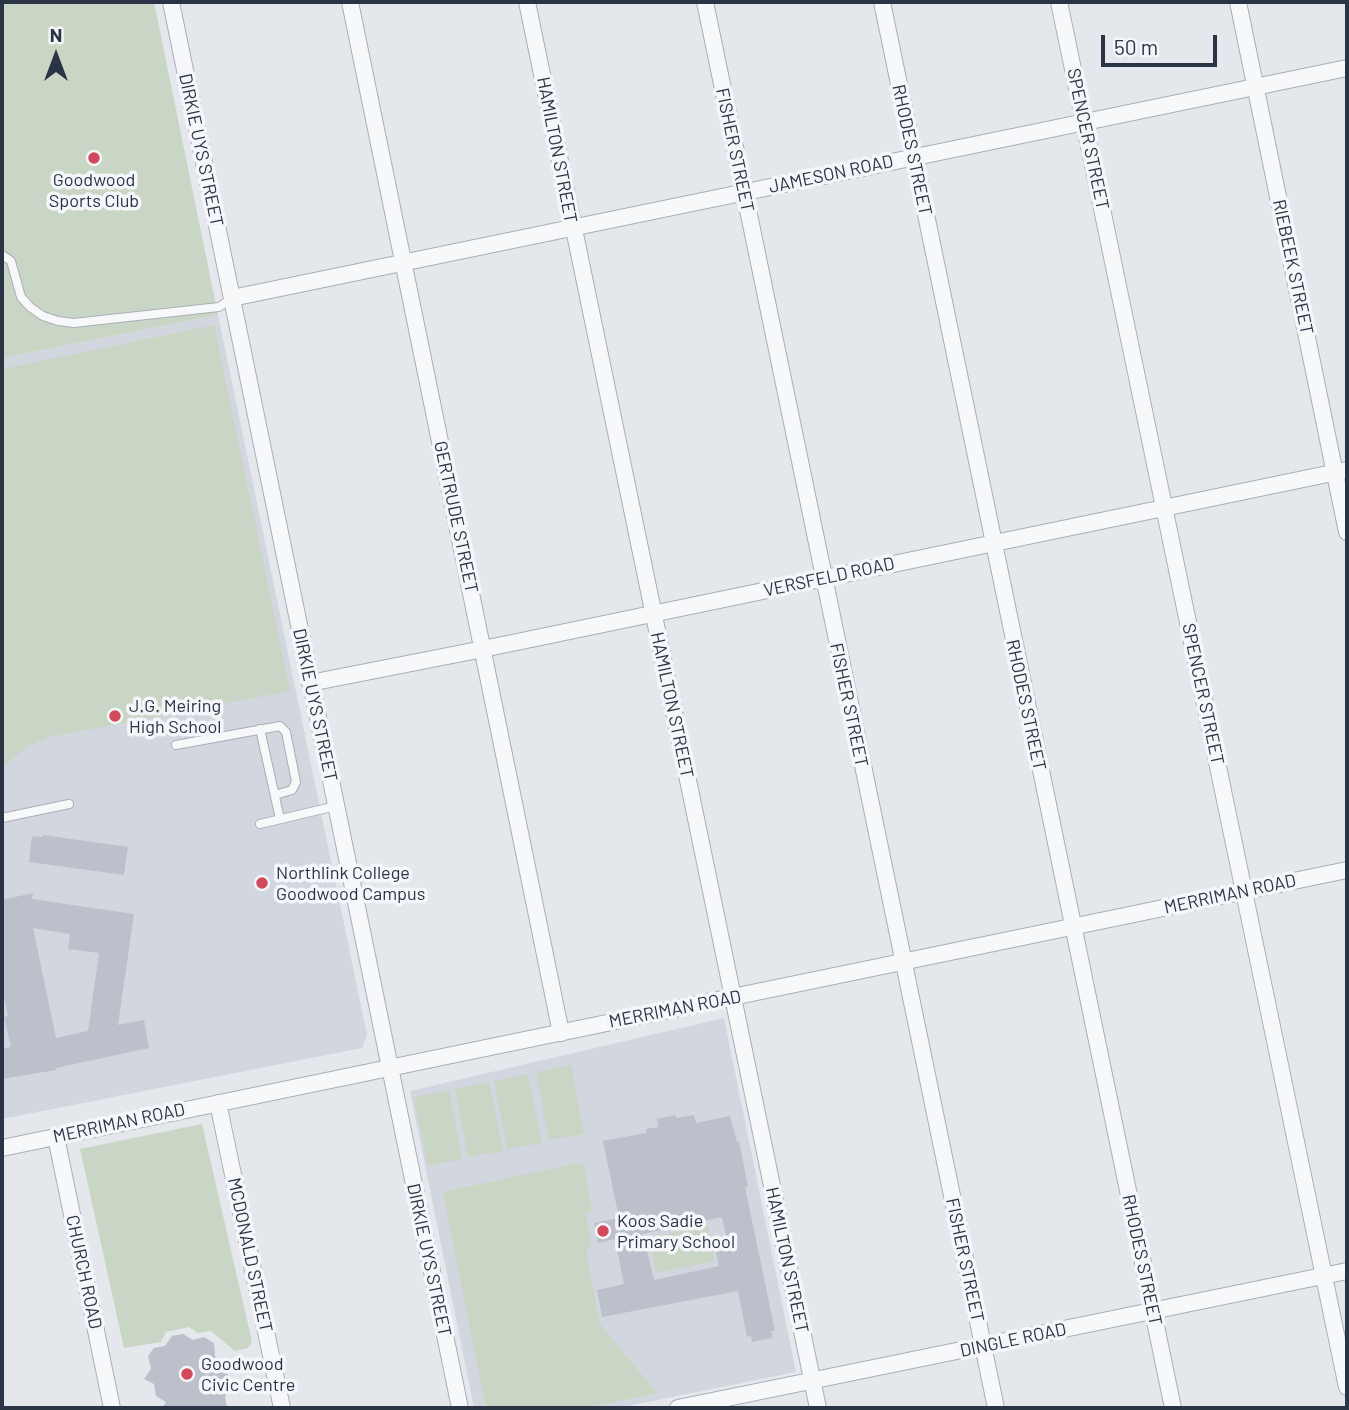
<!DOCTYPE html>
<html>
<head>
<meta charset="utf-8">
<style>
  body { margin:0 }
  #map { position:relative; width:1349px; height:1410px; overflow:hidden; background:#e4e7ec; font-family:Barlow,sans-serif }
  canvas { display:block }
  .frame { position:absolute; inset:0; border:4px solid #2b3445; pointer-events:none }
  .north { position:absolute; left:21px; top:21px; width:70px; height:70px; -webkit-text-stroke:5px #f4f6f9; paint-order:stroke; rotate:0deg; font-size:19px; font-weight:700; line-height:28px; text-align:center; color:#2b3445 }
  .north::after { content:''; display:block; margin:auto; width:24px; height:32px; background:#2b3445; clip-path:polygon(50% 0,100% 100%,50% 72%,0 100%) }
  .scale { position:absolute; left:1101px; top:35px; width:116px; height:32px; box-sizing:border-box; border:4px solid #2b3445; border-top:0; padding-left:9px; font-size:21px; line-height:24px; white-space:nowrap; color:#2b3445; -webkit-text-stroke:5px #f4f6f9; paint-order:stroke }
</style>
</head>
<body>
<div id="map">
<canvas width="1349" height="1410"></canvas>
<div class="frame"></div>
<div class="north">N</div>
<div class="scale">50 m</div>
</div>
<script>
const context = document.querySelector('canvas').getContext('2d');
context.lineJoin = 'round';
function paint(path, color) {
  context.fillStyle = color;
  context.fill(path, 'evenodd');
}
function toPath(rows) {
  const path = new Path2D();
  for (const r of rows) {
    path.moveTo(r[0], r[1]);
    for (let i = 2; i < r.length; i += 2) path.lineTo(r[i], r[i + 1]);
  }
  return path;
}
function trace(path, color, width, dash) {
  context.strokeStyle = color;
  context.lineWidth = width;
  context.lineCap = dash ? 'butt' : 'round';
  context.setLineDash(dash || []);
  context.stroke(path);
}
function write(font, color, halo, rows, align = 'center') {
  context.font = font + ' Barlow,sans-serif';
  context.lineWidth = 7;
  context.setLineDash([]);
  context.textBaseline = 'middle';
  context.strokeStyle = halo;
  context.fillStyle = color;
  for (const [text, x, y, turn = 0] of rows) {
    context.save();
    context.translate(x, y);
    context.rotate((+turn || 0) * Math.PI / 180);
    context.textAlign = isNaN(turn) ? turn : align;
    if (halo) context.strokeText(text, 0, 0);
    context.fillText(text, 0, 0);
    context.restore();
  }
}
paint(toPath([
  [218,315,367,1035,362,1048,2,1119,2,358],
  [724,1018,796,1372,618,1408,474,1408,410,1091]
]), '#d2d6de');
paint(toPath([
  [2,2,154,2,218,315,2,358],
  [214,325,290,691,49,737,28,746,2,767,2,369],
  [571,1065,584,1134,549,1140,536,1072],
  [528,1074,542,1143,507,1149,494,1081],
  [489,1082,503,1151,468,1157,455,1089],
  [449,1090,462,1159,428,1166,414,1097],
  [202,1124,252,1342,248,1348,235,1351,211,1331,198,1333,189,1327,166,1332,161,1342,124,1348,80,1149],
  [583,1162,592,1210,586,1212,591,1244,586,1252,600,1324,657,1393,586,1408,486,1408,443,1192],
  [708,1226,715,1261,656,1273,649,1238]
]), '#c9d6c5');
paint(toPath([
  [43,835,128,847,124,875,29,862,32,836,43,837],
  [33,893,32,899,134,914,118,1025,144,1020,149,1048,56,1068,56,1070,2,1079,2,1049,11,1047,4,1017,8,1016,2,987,2,900],
  [33,928,70,934,68,949,99,953,88,1031,56,1038],
  [675,1115,676,1118,694,1115,696,1123,730,1116,737,1142,739,1141,748,1187,745,1187,775,1331,771,1331,773,1338,752,1342,751,1336,747,1337,738,1291,602,1317,597,1290,624,1284,615,1239,598,1243,594,1223,619,1218,603,1141,646,1133,646,1129,658,1127,657,1119],
  [722,1217,729,1249,716,1252,719,1266,654,1280,643,1234],
  [183,1334,193,1340,204,1337,214,1343,215,1356,225,1362,230,1388,225,1397,227,1408,162,1408,166,1402,156,1396,154,1384,144,1379,151,1369,148,1356,154,1348,165,1346,172,1336]
]), '#bbc0ca');
const service = toPath([
  [2,255,11,261,21,297,30,307,43,316,58,321,74,323,219,307,232,298],
  [260,729,280,819],
  [176,745,280,726,286,732,296,782,292,790,275,795],
  [2,818,69,804],
  [260,824,336,806]
]);
const minor = toPath([
  [171,2,460,1408],
  [350,2,561,1033],
  [527,2,818,1408],
  [705,2,996,1408],
  [882,2,1173,1408],
  [1059,2,1347,1387],
  [1238,2,1347,532],
  [232,298,1347,68],
  [310,683,483,649,1347,470],
  [218,1103,282,1408],
  [56,1137,112,1408],
  [2,1148,1347,870],
  [678,1408,1347,1271]
]);
trace(service, '#a9aeb7', 10);
trace(minor, '#a9aeb7', 18);
trace(service, '#f7f8fa', 8);
trace(minor, '#f7f8fa', 16);
for (const [x, y, r, color] of [
  [94,158,7,"#d1495b"],
  [115,716,7,"#d1495b"],
  [262,883,7,"#d1495b"],
  [603,1231,7,"#d1495b"],
  [187,1374,7,"#d1495b"]
]) {
  const dot = new Path2D();
  dot.arc(x, y, r, 0, 2 * Math.PI);
  context.fillStyle = color;
  context.fill(dot);
  trace(dot, '#f4f6f9', 2.5);
}
write('18px', '#2b3445', '#f4f6f9', [
  ["SPENCER STREET",1088,139,78],
  ["DIRKIE UYS STREET",201,150,78],
  ["HAMILTON STREET",557,150,79],
  ["FISHER STREET",735,150,78],
  ["RHODES STREET",912,150,78],
  ["JAMESON ROAD",831,174,-12],
  ["RIEBEEK STREET",1293,267,78],
  ["GERTRUDE STREET",456,517,78],
  ["VERSFELD ROAD",829,577,-12],
  ["SPENCER STREET",1203,694,78],
  ["DIRKIE UYS STREET",315,705,78],
  ["HAMILTON STREET",672,705,78],
  ["FISHER STREET",849,705,78],
  ["RHODES STREET",1026,705,78],
  ["MERRIMAN ROAD",1230,894,-12],
  ["MERRIMAN ROAD",675,1009,-11],
  ["MERRIMAN ROAD",119,1123,-12],
  ["MCDONALD STREET",250,1255,78],
  ["DIRKIE UYS STREET",429,1260,78],
  ["HAMILTON STREET",787,1260,78],
  ["FISHER STREET",965,1260,78],
  ["RHODES STREET",1142,1260,78],
  ["CHURCH ROAD",84,1272,78],
  ["DINGLE ROAD",1013,1340,-12]
]);
write('18px', '#2b3445', '#f4f6f9', [
  ["Goodwood",94,180,"center"],
  ["Sports Club",94,201,"center"],
  ["J.G. Meiring",129,706],
  ["High School",129,727],
  ["Northlink College",276,873],
  ["Goodwood Campus",276,894],
  ["Koos Sadie",617,1221],
  ["Primary School",617,1242],
  ["Goodwood",201,1364],
  ["Civic Centre",201,1385]
], 'left');
</script>
</body>
</html>
